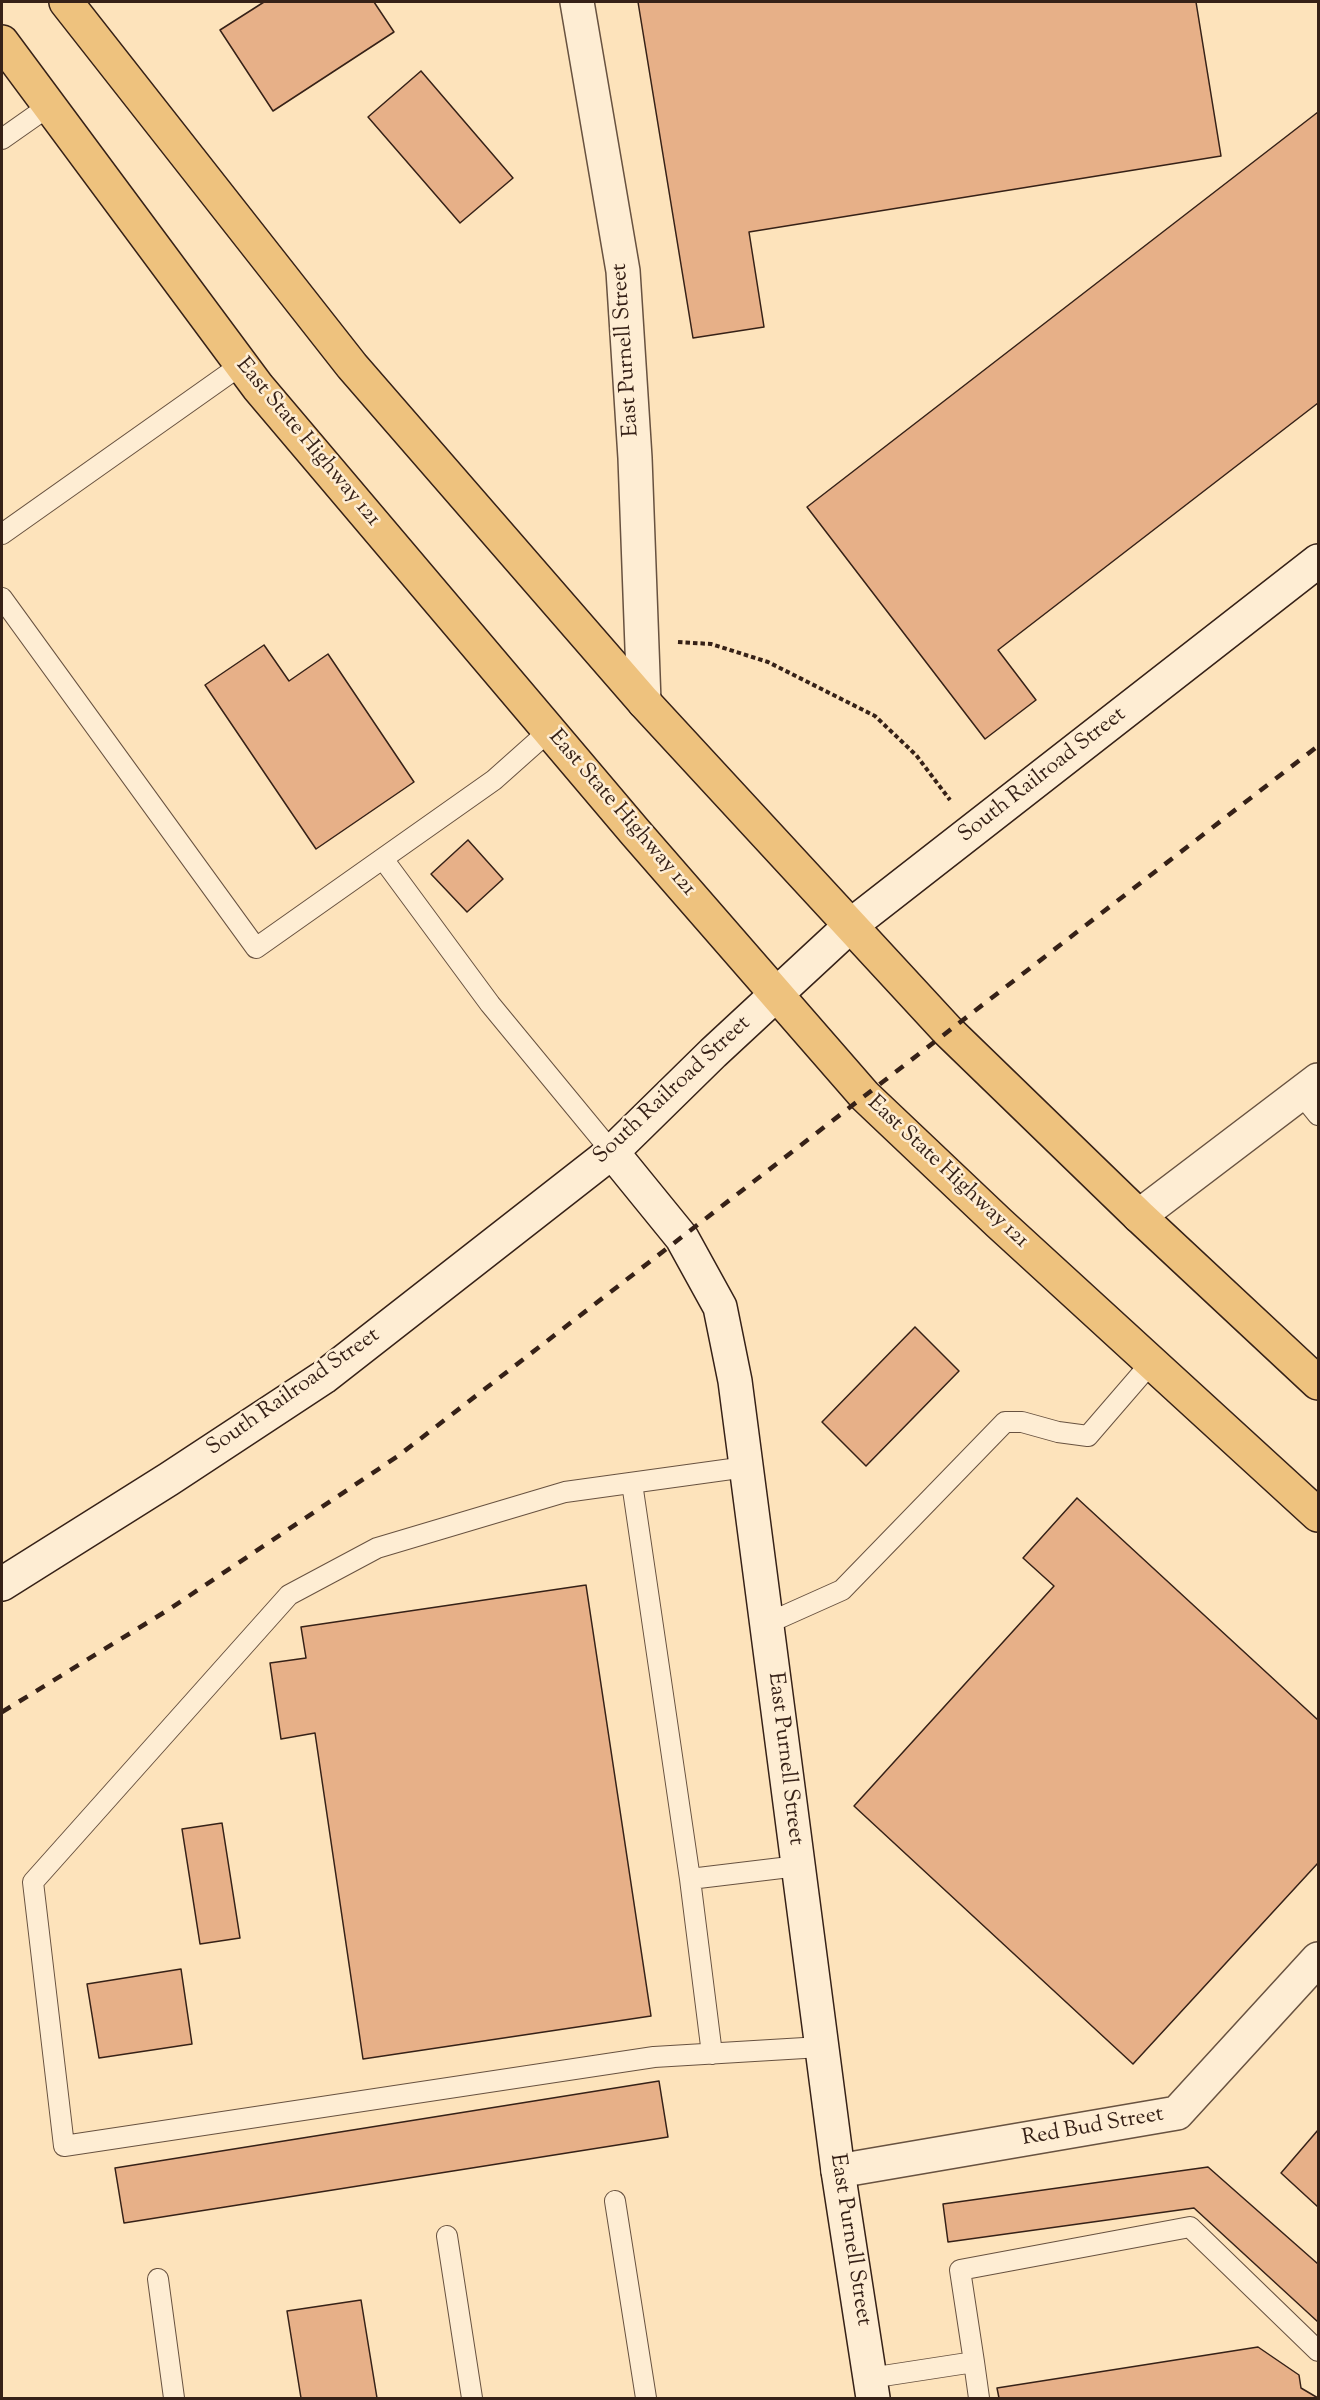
<!DOCTYPE html>
<html>
<head>
<meta charset="utf-8">
<style>
  body { margin:0 }
  #map { position:relative; width:1320px; height:2400px; overflow:hidden; background:#fde3bb; font-family:"Sorts Mill Goudy",serif }
  canvas { display:block }
  .frame { position:absolute; inset:0; border:3px solid #362117; pointer-events:none }
</style>
</head>
<body>
<div id="map">
<canvas width="1320" height="2400"></canvas>
<div class="frame"></div>
</div>
<script>
const context = document.querySelector('canvas').getContext('2d');
context.lineJoin = 'round';
function paint(path, color) {
  context.fillStyle = color;
  context.fill(path, 'evenodd');
}
function toPath(rows) {
  const path = new Path2D();
  for (const r of rows) {
    path.moveTo(r[0], r[1]);
    for (let i = 2; i < r.length; i += 2) path.lineTo(r[i], r[i + 1]);
  }
  return path;
}
function trace(path, color, width, dash) {
  context.strokeStyle = color;
  context.lineWidth = width;
  context.lineCap = dash ? 'butt' : 'round';
  context.setLineDash(dash || []);
  context.stroke(path);
}
function write(font, color, halo, rows, align = 'center') {
  context.font = font + ' "Sorts Mill Goudy",serif';
  context.lineWidth = 5;
  context.setLineDash([]);
  context.textBaseline = 'middle';
  context.strokeStyle = halo;
  context.fillStyle = color;
  for (const [text, x, y, turn = 0] of rows) {
    context.save();
    context.translate(x, y);
    context.rotate((+turn || 0) * Math.PI / 180);
    context.textAlign = isNaN(turn) ? turn : align;
    if (halo) context.strokeText(text, 0, 0);
    context.fillText(text, 0, 0);
    context.restore();
  }
}
const building = toPath([
  [264,2,374,2,394,32,273,111,220,30,264,2],
  [638,2,1196,2,1221,156,749,232,764,327,693,338,638,2],
  [421,71,513,178,460,223,368,117,421,71],
  [1318,112,1318,403,998,650,1036,700,985,739,807,507,1318,112],
  [264,645,289,681,328,654,414,782,316,849,205,685,264,645],
  [468,840,503,879,467,912,431,874,468,840],
  [915,1327,959,1371,866,1466,822,1422,915,1327],
  [1077,1498,1318,1720,1318,1863,1133,2064,854,1806,1054,1586,1023,1558,1077,1498],
  [586,1585,651,2016,363,2059,315,1733,281,1739,270,1663,306,1658,301,1627,586,1585],
  [222,1823,240,1938,200,1944,182,1829,222,1823],
  [181,1969,192,2044,99,2058,87,1984,181,1969],
  [659,2081,668,2137,124,2223,115,2168,659,2081],
  [1318,2130,1318,2207,1281,2173,1318,2130],
  [1208,2167,1318,2264,1318,2322,1194,2208,948,2242,943,2204,1208,2167],
  [361,2300,377,2398,301,2398,287,2311,361,2300],
  [1258,2347,1299,2375,1301,2388,1318,2398,999,2398,997,2388,1258,2347]
]);
paint(building, '#e7b088');
trace(building, '#362117', 1.5);
const lane = toPath([
  [2,139,49,106],
  [2,534,241,365],
  [2,598,256,948,494,780,549,731],
  [383,859,490,1004,612,1152],
  [1301,1094,1318,1115],
  [746,1467,565,1492,377,1548,289,1595,33,1882,64,2146,654,2057,821,2047],
  [632,1483,690,1879,798,1866],
  [766,1624,842,1590,1005,1422,1022,1422,1058,1432,1088,1436,1151,1363],
  [690,1879,712,2054],
  [615,2201,646,2398],
  [447,2236,472,2398],
  [158,2279,174,2398],
  [974,2362,979,2398],
  [870,2378,974,2362,960,2270,1190,2227,1318,2351]
]);
const street = toPath([
  [577,2,623,271,635,458,644,702],
  [1139,1216,1318,1080],
  [838,2171,1177,2113,1318,1959]
]);
const secondary = toPath([
  [612,1152,682,1238,720,1307,735,1381,838,2171,873,2398],
  [2,1584,169,1479,324,1377,612,1152,713,1053,850,926,1318,561]
]);
const primary = toPath([
  [66,2,352,366,644,702,948,1031,1139,1216,1318,1383],
  [2,42,258,387,635,832,865,1096,999,1223,1318,1515]
]);
trace(lane, '#685240', 22);
trace(street, '#685240', 36);
trace(secondary, '#362117', 36);
trace(primary, '#362117', 36);
trace(toPath([
  [678,642,711,644,768,662,875,716,916,755,950,800]
]), '#362117', 4, [4.5, 3]);
trace(lane, '#feedd3', 20);
trace(street, '#feedd3', 33);
trace(secondary, '#feedd3', 33);
trace(primary, '#eec27e', 33);
trace(toPath([
  [2,1712,168,1610,398,1456,1318,746]
]), '#362117', 4.5, [10, 10]);
write('22px', '#362117', '#feedd3', [
  ["East Purnell Street",627,350,-94],
  ["East State Highway 121",307,443,50],
  ["South Railroad Street",1043,776,-38],
  ["East State Highway 121",621,814,49],
  ["South Railroad Street",673,1091,-43],
  ["East State Highway 121",947,1173,43],
  ["South Railroad Street",294,1393,-35],
  ["East Purnell Street",784,1759,83],
  ["Red Bud Street",1093,2128,-10],
  ["East Purnell Street",849,2240,81]
]);
</script>
</body>
</html>
